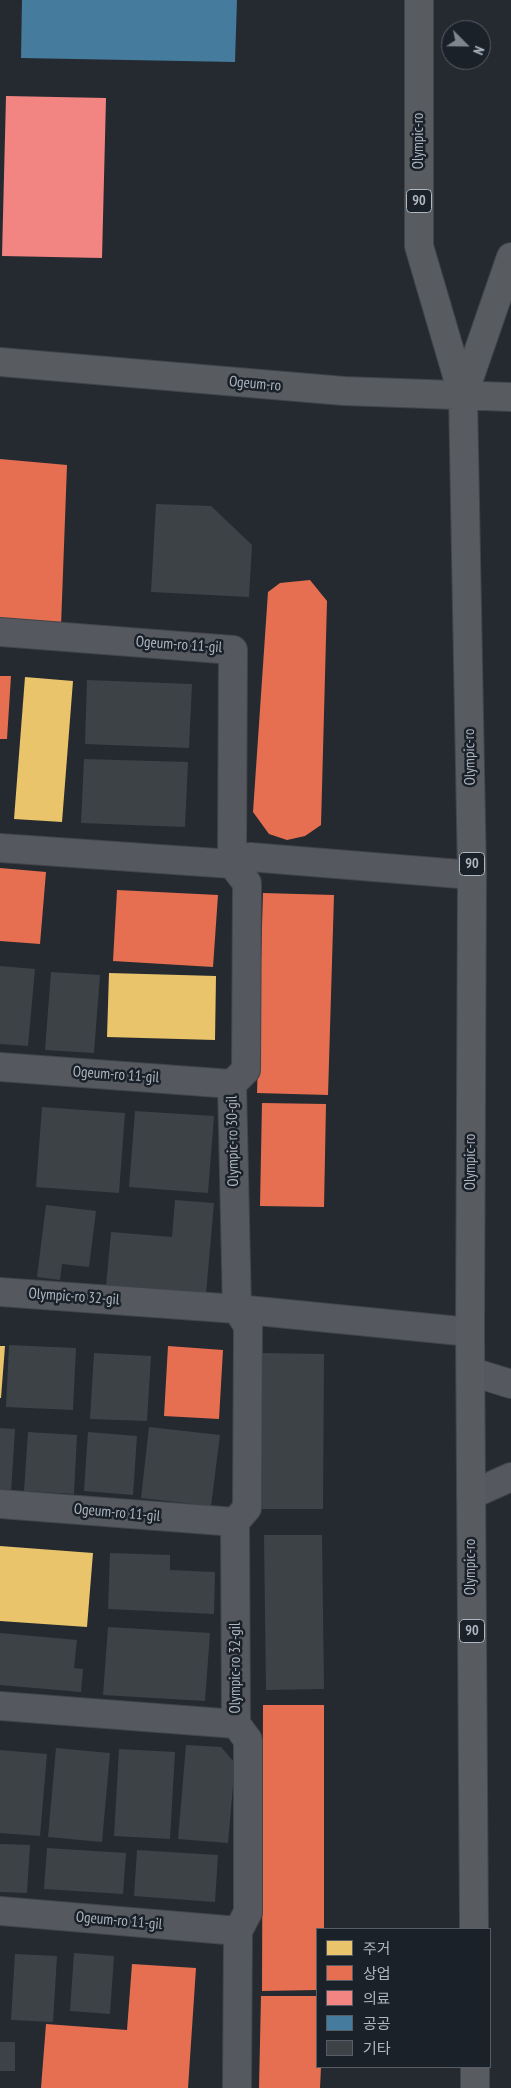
<!DOCTYPE html>
<html>
<head>
<meta charset="utf-8">
<style>
  body { margin:0 }
  #map { position:relative; width:511px; height:2088px; overflow:hidden; background:#252a30; font-family:"PT Sans Narrow","Noto Sans KR",sans-serif }
  canvas { display:block }
  .legend { position:absolute; left:316px; top:1928px; width:175px; height:140px; box-sizing:border-box; background:#1a2129; border:1px solid #565d66; margin:0; padding:6px 9px; list-style:none; font-size:15px; color:#afb7c2 }
  .legend li { display:flex; align-items:center; gap:10px; height:25px }
  .legend b { width:25px; border:1px solid #565d66 }
  .north { position:absolute; left:441px; top:20px; width:50px; height:50px; box-sizing:border-box; background:#1a2129; border:1px solid #565d66; border-radius:50%; rotate:113deg; font-size:14px; font-weight:700; line-height:20px; text-align:center; color:#afb7c2 }
  .north::after { content:''; display:block; margin:auto; width:18px; height:22px; background:#7f868f; clip-path:polygon(50% 0,100% 100%,50% 72%,0 100%) }
</style>
</head>
<body>
<div id="map">
<canvas width="511" height="2088"></canvas>
<ul class="legend">
<li><b style="height:14px;background:#e9c46a"></b>주거</li>
<li><b style="height:14px;background:#e76f51"></b>상업</li>
<li><b style="height:14px;background:#f28482"></b>의료</li>
<li><b style="height:14px;background:#457b9d"></b>공공</li>
<li><b style="height:14px;background:#3d4247"></b>기타</li>
</ul>
<div class="north">N</div>
</div>
<script>
const context = document.querySelector('canvas').getContext('2d');
context.lineJoin = 'round';
function paint(path, color) {
  context.fillStyle = color;
  context.fill(path, 'evenodd');
}
function toPath(rows) {
  const path = new Path2D();
  for (const r of rows) {
    path.moveTo(r[0], r[1]);
    for (let i = 2; i < r.length; i += 2) path.lineTo(r[i], r[i + 1]);
  }
  return path;
}
function trace(path, color, width, dash) {
  context.strokeStyle = color;
  context.lineWidth = width;
  context.lineCap = dash ? 'butt' : 'round';
  context.setLineDash(dash || []);
  context.stroke(path);
}
function write(font, color, halo, rows, align = 'center') {
  context.font = font + ' "PT Sans Narrow",sans-serif';
  context.lineWidth = 5;
  context.setLineDash([]);
  context.textBaseline = 'middle';
  context.strokeStyle = halo;
  context.fillStyle = color;
  for (const [text, x, y, turn = 0] of rows) {
    context.save();
    context.translate(x, y);
    context.rotate((+turn || 0) * Math.PI / 180);
    context.textAlign = isNaN(turn) ? turn : align;
    if (halo) context.strokeText(text, 0, 0);
    context.fillText(text, 0, 0);
    context.restore();
  }
}
paint(toPath([
  [25,677,73,681,62,822,14,819],
  [109,973,216,976,215,1040,107,1037],
  [0,1346,5,1346,1,1398,0,1398],
  [0,1546,93,1553,87,1627,0,1621]
]), '#e9c46a');
paint(toPath([
  [0,459,67,465,61,626,0,621],
  [310,580,327,601,321,825,305,836,287,840,269,834,253,812,268,592,280,583],
  [0,676,11,676,7,739,0,739],
  [0,868,46,872,40,944,0,941],
  [117,890,218,895,213,967,113,961],
  [263,893,334,895,328,1095,257,1093],
  [262,1103,326,1104,324,1207,260,1206],
  [168,1346,223,1350,219,1419,164,1416],
  [263,1705,324,1705,324,1929,317,1929,317,1990,262,1991],
  [132,1964,196,1968,188,2088,41,2088,46,2024,127,2030],
  [261,1996,317,1996,317,2067,321,2067,320,2088,259,2088]
]), '#e76f51');
paint(toPath([
  [6,96,106,98,102,258,2,256]
]), '#f28482');
paint(toPath([
  [22,0,237,0,235,62,21,58]
]), '#457b9d');
paint(toPath([
  [156,504,211,506,252,545,249,597,151,592],
  [87,680,192,684,189,748,85,744],
  [84,759,188,762,185,827,81,823],
  [0,966,35,969,28,1046,0,1044],
  [51,972,100,975,94,1053,45,1050],
  [42,1107,125,1113,119,1193,36,1187],
  [135,1111,214,1116,208,1193,129,1187],
  [175,1200,214,1203,206,1294,106,1286,111,1232,172,1237],
  [46,1205,96,1211,89,1267,62,1264,60,1280,37,1277],
  [9,1345,76,1348,73,1410,6,1407],
  [94,1353,151,1356,147,1421,90,1419],
  [261,1353,324,1354,323,1509,260,1509],
  [149,1427,220,1435,211,1506,141,1498],
  [0,1428,15,1429,11,1493,0,1492],
  [28,1432,77,1435,74,1494,24,1491],
  [88,1432,137,1436,133,1495,84,1491],
  [264,1535,322,1535,324,1689,266,1690],
  [110,1553,170,1555,170,1570,215,1572,214,1614,108,1609],
  [108,1627,210,1633,205,1701,103,1695],
  [0,1633,77,1640,74,1668,83,1669,81,1692,0,1685],
  [186,1745,221,1747,235,1763,228,1843,178,1839],
  [56,1748,110,1753,102,1842,48,1837],
  [119,1749,175,1752,170,1839,114,1836],
  [0,1750,47,1754,40,1836,0,1833],
  [0,1844,30,1845,27,1893,0,1892],
  [47,1848,126,1853,123,1894,44,1889],
  [137,1850,218,1855,215,1902,134,1896],
  [74,1953,114,1956,110,2014,70,2011],
  [15,1954,57,1956,53,2022,11,2020],
  [0,2042,15,2042,15,2071,0,2071]
]), '#3d4247');
const minor = toPath([
  [0,632,233,650,232,864,247,883,246,1070,232,1084,237,1309,248,1326,247,1508,235,1522,236,1724,248,1740,248,1912,238,1931,237,2088],
  [0,848,232,864,250,857,472,875],
  [0,1067,232,1084],
  [0,1292,237,1309,470,1332],
  [472,1372,511,1384],
  [471,1495,511,1477],
  [0,1504,235,1522],
  [0,1706,236,1724],
  [0,1911,238,1931]
]);
const major = toPath([
  [419,0,419,246,463,396,472,875,470,1332,474,1929],
  [0,362,344,391,511,397],
  [463,396,511,257],
  [475,2067,475,2088]
]);
trace(minor, '#414449', 30);
trace(major, '#40454a', 30);
trace(minor, '#55595f', 28);
trace(major, '#585b60', 28);
for (const [x, y, w] of [
  [419,201,25],
  [472,864,25],
  [472,1631,25]
]) {
  const box = new Path2D();
  box.roundRect(x - w / 2, y - 11.5, w, 23, 4);
  context.fillStyle = '#1a2129';
  context.fill(box);
  trace(box, '#afb7c2', 1);
}
write('bold 14px', '#afb7c2', null, [
  ["90",419,201],
  ["90",472,864],
  ["90",472,1631]
]);
write('15px', '#afb7c2', '#1a2129', [
  ["Olympic-ro",419,141,-90],
  ["Ogeum-ro",255,384,5],
  ["Ogeum-ro 11-gil",179,645,4],
  ["Olympic-ro",470,757,-91],
  ["Ogeum-ro 11-gil",116,1075,4],
  ["Olympic-ro 30-gil",233,1141,-91],
  ["Olympic-ro",471,1162,-90],
  ["Olympic-ro 32-gil",74,1297,4],
  ["Ogeum-ro 11-gil",117,1513,5],
  ["Olympic-ro",471,1567,-90],
  ["Olympic-ro 32-gil",236,1668,-90],
  ["Ogeum-ro 11-gil",119,1921,5]
]);
</script>
</body>
</html>
